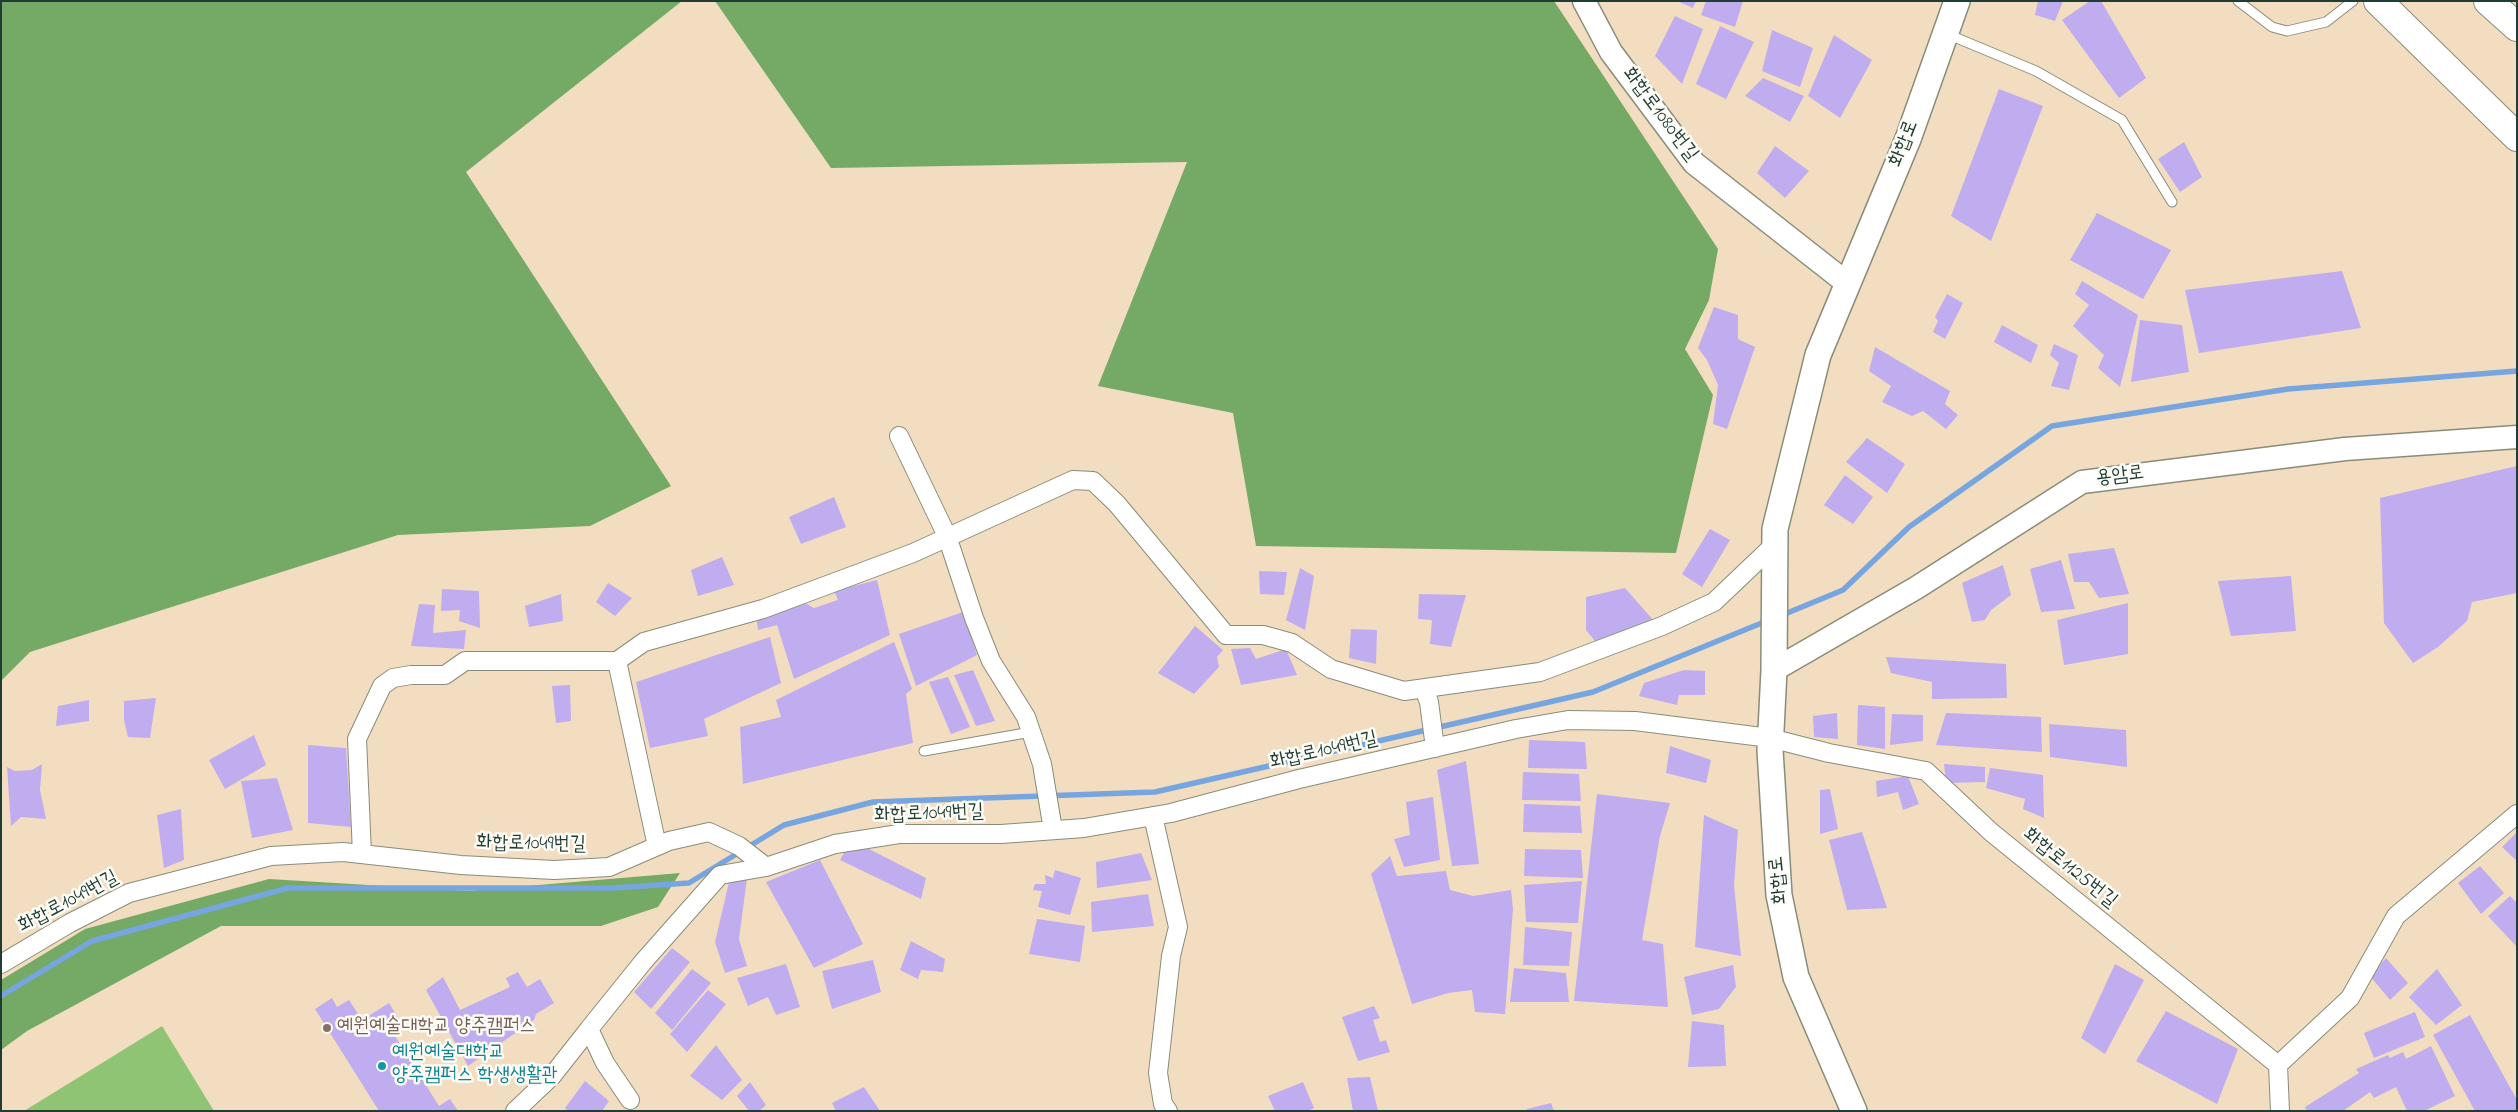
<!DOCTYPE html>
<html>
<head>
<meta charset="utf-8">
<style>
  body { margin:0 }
  #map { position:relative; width:2518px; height:1112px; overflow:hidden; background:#f2ddc0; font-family:"Indie Flower",sans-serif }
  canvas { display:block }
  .frame { position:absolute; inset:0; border:2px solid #1f3d34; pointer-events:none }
</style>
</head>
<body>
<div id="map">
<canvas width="2518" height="1112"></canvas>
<div class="frame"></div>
</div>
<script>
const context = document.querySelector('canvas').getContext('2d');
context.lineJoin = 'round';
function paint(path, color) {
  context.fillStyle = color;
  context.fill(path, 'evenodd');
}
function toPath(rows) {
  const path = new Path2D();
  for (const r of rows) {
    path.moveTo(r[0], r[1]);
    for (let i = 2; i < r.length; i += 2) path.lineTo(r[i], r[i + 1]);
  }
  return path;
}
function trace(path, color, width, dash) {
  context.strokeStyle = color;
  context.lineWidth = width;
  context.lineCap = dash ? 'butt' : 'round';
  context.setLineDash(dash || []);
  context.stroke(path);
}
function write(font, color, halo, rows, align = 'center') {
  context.font = font + ' "Indie Flower","Poor Story",sans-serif';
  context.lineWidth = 5;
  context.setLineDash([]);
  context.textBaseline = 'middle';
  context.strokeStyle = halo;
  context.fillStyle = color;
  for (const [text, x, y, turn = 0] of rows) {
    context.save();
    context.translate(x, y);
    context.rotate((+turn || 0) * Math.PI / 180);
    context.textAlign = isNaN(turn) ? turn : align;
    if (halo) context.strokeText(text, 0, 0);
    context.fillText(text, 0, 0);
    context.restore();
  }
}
paint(toPath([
  [162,1026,214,1111,24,1111]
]), '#90c475');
paint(toPath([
  [1,1,682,1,466,172,671,486,590,526,398,535,30,652,1,681],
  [715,1,1554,1,1718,249,1709,300,1685,349,1713,395,1676,553,1256,546,1233,413,1098,386,1187,162,831,168],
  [680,873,658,907,601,926,221,926,27,1031,1,1050,1,980,85,929,269,879,468,891]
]), '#74aa66');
trace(toPath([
  [1780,616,1843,590,1909,527,2052,426,2288,389,2517,371],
  [1,996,92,941,288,888,613,888,689,883,784,825,873,802,1155,792,1593,692,1769,620]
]), '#76a5df', 5.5);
paint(toPath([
  [1677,1,1696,1,1693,8],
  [1706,1,1743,1,1735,27,1701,15],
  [2038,1,2063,1,2055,21,2035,15],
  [2090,1,2101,1,2146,78,2119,98,2062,20],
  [1675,16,1703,29,1682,84,1655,56],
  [1720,26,1754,42,1726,99,1696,84],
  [1772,30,1813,48,1800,87,1762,71],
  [1834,35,1872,60,1840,118,1808,96],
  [1763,78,1804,96,1790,122,1745,96],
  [1999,89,2043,106,1991,241,1951,216],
  [2184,142,2202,177,2180,192,2158,159],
  [1775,146,1809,171,1785,198,1757,173],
  [2097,213,2171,250,2143,299,2070,260],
  [2342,271,2361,328,2199,353,2185,290],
  [2082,281,2138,315,2120,387,2098,368,2104,355,2073,326,2089,305,2075,294],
  [1947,294,1963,303,1945,339,1933,332,1938,321,1935,317],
  [1714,307,1738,315,1738,339,1755,347,1727,429,1713,424,1718,385,1707,360,1698,348],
  [2140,320,2182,325,2189,372,2131,382],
  [2002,325,2038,345,2031,363,1994,342],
  [2054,344,2078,355,2069,390,2051,386,2059,363,2050,355],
  [1875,347,1950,391,1945,404,1958,415,1946,429,1923,411,1912,416,1882,402,1891,386,1869,371],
  [1867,438,1905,464,1887,493,1846,462],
  [2517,466,2517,593,2472,602,2467,621,2438,647,2413,663,2384,623,2380,498],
  [1845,475,1873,497,1853,524,1824,505],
  [834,497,846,527,801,544,789,517],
  [1710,529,1730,540,1702,587,1682,574],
  [2114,548,2129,594,2099,598,2089,582,2074,582,2068,554],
  [722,557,734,585,698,596,691,570],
  [2061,560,2075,609,2041,612,2030,569],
  [2003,565,2011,595,1991,610,1985,620,1972,622,1962,583],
  [1300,568,1314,576,1305,630,1286,620],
  [1259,571,1287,572,1284,595,1260,594],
  [2291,576,2296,631,2231,636,2218,581],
  [877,580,890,635,794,679,777,625,758,630,757,621,803,602,814,608,838,600,834,591],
  [608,583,632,598,615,616,596,602],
  [1625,588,1654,621,1595,641,1586,630,1586,597],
  [442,589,479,591,480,628,459,621,460,610,441,611],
  [561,594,563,621,529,627,525,606],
  [1419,594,1466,595,1451,647,1430,644,1432,620,1418,619],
  [2128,603,2128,654,2064,665,2057,620],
  [419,604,435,605,433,633,466,630,464,649,411,646],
  [963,612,977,655,916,686,899,634],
  [1195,626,1223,650,1217,657,1219,667,1194,694,1158,673],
  [1351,629,1377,630,1376,664,1349,658],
  [770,637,781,683,704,719,708,736,650,748,636,682],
  [894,642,912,689,906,694,913,743,743,784,740,727,781,717,776,700],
  [1250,648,1256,659,1286,649,1297,675,1241,685,1231,649],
  [1886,657,2006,664,2007,698,1932,699,1932,682,1891,673],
  [973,670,995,721,976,726,954,675],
  [1684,670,1705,671,1705,695,1679,695,1677,705,1639,696,1644,683],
  [948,677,970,727,951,734,929,682],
  [570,685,571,721,556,723,552,686],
  [156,698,150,738,128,737,124,720,124,701],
  [89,700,89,721,56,726,58,706],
  [1858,705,1885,707,1885,749,1857,745],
  [1837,713,1838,739,1814,737,1813,716],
  [1946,713,2041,717,2042,752,1936,745],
  [1892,714,1923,715,1923,741,1890,745],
  [2049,724,2126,730,2127,767,2050,757],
  [254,735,266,765,225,789,209,760],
  [1529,740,1585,742,1587,769,1528,768],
  [308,745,346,748,351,827,308,823],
  [1670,746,1711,760,1706,783,1666,773],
  [1466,761,1479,864,1452,866,1437,770],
  [42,764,40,790,46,819,21,817,11,826,7,767,15,771,32,770],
  [1944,764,1985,767,1985,782,1946,783],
  [1990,768,2043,775,2044,818,2023,809,2025,799,1986,788],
  [1523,772,1579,774,1581,801,1522,800],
  [1908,776,1919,804,1903,810,1898,792,1877,797,1876,781],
  [277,778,293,830,252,838,241,781],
  [1830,789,1838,829,1820,834,1820,790],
  [1597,794,1670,803,1660,836,1642,940,1663,944,1668,1007,1574,1001],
  [1433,797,1440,860,1404,867,1394,839,1410,835,1406,802],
  [1524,804,1580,806,1582,833,1523,832],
  [181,809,184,860,164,868,157,815],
  [1704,815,1738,830,1734,885,1741,956,1695,947],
  [1862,832,1887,908,1847,910,1829,840],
  [2517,832,2517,861,2502,847],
  [847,847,865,847,926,878,921,899,840,860],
  [1525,849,1581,850,1583,878,1524,876],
  [1141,853,1152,880,1097,888,1096,862],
  [1390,856,1397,876,1446,871,1450,890,1473,896,1511,890,1513,909,1505,1014,1475,1012,1472,990,1448,993,1412,1004,1371,874],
  [820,860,863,944,814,968,766,882],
  [2480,866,2504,893,2481,914,2458,883],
  [1055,870,1081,878,1070,915,1038,907,1042,891,1033,890,1035,884,1046,884,1045,875,1053,878],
  [730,878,747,878,739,939,747,966,725,973,715,942],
  [1582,881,1578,923,1526,922,1524,885],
  [1148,894,1154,926,1092,932,1091,902],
  [2510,896,2517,903,2517,947,2488,916],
  [1037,919,1085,926,1080,962,1029,954],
  [1525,927,1572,932,1569,966,1523,965],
  [911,941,945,959,943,972,921,970,918,979,900,970],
  [672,948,690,962,651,1009,634,992],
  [2386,958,2408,983,2390,1000,2370,976],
  [873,960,881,992,832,1009,822,971],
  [786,964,800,1007,776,1015,768,997,748,1006,737,978],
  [2115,964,2144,980,2105,1054,2081,1038],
  [1733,965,1736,987,1719,1009,1692,1015,1684,977],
  [1514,968,1566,973,1569,1002,1510,1002],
  [692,969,711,983,672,1030,655,1013],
  [2437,969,2462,1005,2436,1025,2409,997],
  [518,972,527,987,540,979,554,1003,536,1014,534,1020,468,1066,426,990,443,977,460,1010,510,987,506,978],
  [708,990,726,1004,687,1052,670,1034],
  [332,998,337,1007,349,1000,362,1020,389,1003,403,1026,393,1033,439,1106,450,1099,458,1111,379,1111,315,1009],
  [1374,1006,1380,1018,1373,1020,1380,1042,1386,1040,1390,1052,1358,1061,1342,1017],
  [2166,1011,2238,1049,2217,1104,2136,1061],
  [2415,1012,2425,1037,2374,1058,2364,1033],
  [2470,1015,2517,1100,2517,1111,2475,1111,2433,1035],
  [1692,1021,1724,1025,1726,1066,1688,1067],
  [716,1045,742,1080,722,1100,690,1076],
  [2431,1046,2455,1096,2424,1111,2407,1111,2396,1087,2374,1098,2370,1092,2343,1111,2307,1111,2305,1107,2359,1073,2356,1069,2388,1055,2390,1058,2403,1052,2406,1059],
  [1370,1077,1378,1111,1353,1111,1347,1078],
  [585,1081,609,1101,602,1111,568,1111,565,1108],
  [750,1082,766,1105,759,1111,749,1111,737,1096],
  [1303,1082,1314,1108,1308,1111,1275,1111,1268,1096],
  [864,1087,880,1111,836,1111,832,1103],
  [1551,1103,1554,1111,1528,1111,1527,1109]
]), '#c0adef');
const service = toPath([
  [2238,1,2272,27,2287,31,2326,22,2353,1],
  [1947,34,2036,71,2122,120,2172,202],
  [924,751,1031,732]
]);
const minor = toPath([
  [899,436,947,536,974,618,991,661,1026,717,1042,764,1053,830],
  [617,661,657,846],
  [1424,689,1429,702,1435,748],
  [1153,816,1178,927,1171,956,1158,1073,1163,1104,1168,1111],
  [362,854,357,739,382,686,393,678,411,675,445,675,465,661,617,661,644,642,763,609,913,553,1073,480,1093,481,1117,504,1226,635,1263,635,1292,643,1331,669,1404,691,1540,672,1662,626,1714,602,1775,544],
  [1,964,70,923,129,893,271,856,343,852,461,865,554,870,609,867,669,841,709,832,739,846,766,867,835,844,899,834,1001,834,1084,828,1171,813,1299,779,1516,729,1568,720,1635,721,1770,738,1829,753,1926,771,1991,832,2278,1065,2280,1111],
  [2278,1065,2350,998,2396,916,2517,814],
  [630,1100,605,1063,589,1029,643,962,720,875,766,867],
  [515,1111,552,1076,589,1029]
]);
const tertiary = toPath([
  [1584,1,1611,52,1694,163,1848,284],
  [1774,670,1916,588,2082,482,2345,449,2517,437]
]);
const secondary = toPath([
  [1854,1111,1796,977,1779,895,1770,750,1774,670,1775,529,1818,355,1908,139,1957,1]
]);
const motorway = toPath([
  [2378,1,2517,137],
  [2488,1,2517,27]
]);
trace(service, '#888d7a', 11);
trace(minor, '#888d7a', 20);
trace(tertiary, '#888d7a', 25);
trace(secondary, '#888d7a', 28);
trace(motorway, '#888d7a', 30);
trace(service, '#fff', 9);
trace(minor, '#fff', 18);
trace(tertiary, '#fff', 22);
trace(secondary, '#fff', 25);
trace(motorway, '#fff', 28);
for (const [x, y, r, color] of [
  [327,1028,5,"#8d6e63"],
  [382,1066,5,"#0f9aa8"]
]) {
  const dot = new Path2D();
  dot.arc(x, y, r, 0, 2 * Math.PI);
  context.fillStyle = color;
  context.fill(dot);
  trace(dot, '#fdfcf7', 2);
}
write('20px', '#1f3d34', '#fdfcf7', [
  ["화합로1080번길",1659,115,53],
  ["화합로",1905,144,-69],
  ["용암로",2120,477,-7],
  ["화합로1049번길",1324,752,-13],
  ["화합로1049번길",929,815,-2],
  ["화합로1049번길",531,845,1],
  ["화합로1125번길",2069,869,39],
  ["화합로",1780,880,-96],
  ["화합로1049번길",69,903,-28]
]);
write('20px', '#785e54', '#fdfcf7', [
  ["예원예술대학교 양주캠퍼스",337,1028]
], 'left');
write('20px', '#0d838f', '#fdfcf7', [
  ["예원예술대학교",392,1054],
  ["양주캠퍼스 학생생활관",392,1077]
], 'left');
</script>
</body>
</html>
